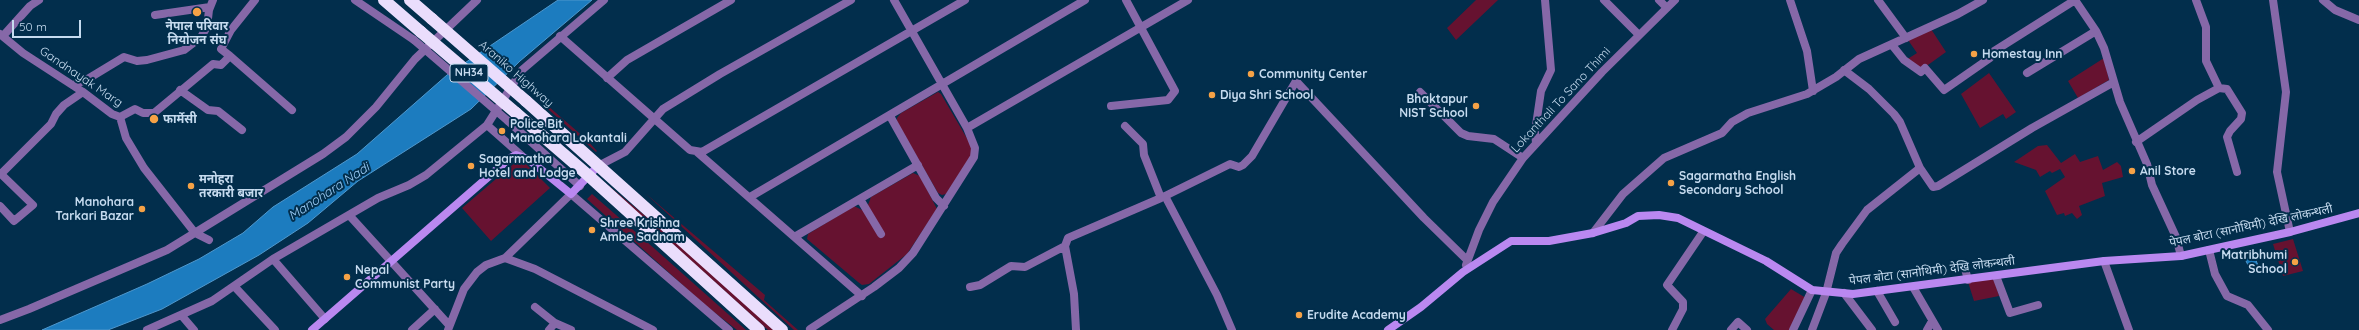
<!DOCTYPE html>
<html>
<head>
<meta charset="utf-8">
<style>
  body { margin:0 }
  #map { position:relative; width:2359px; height:330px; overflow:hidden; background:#022e4c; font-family:Quicksand,sans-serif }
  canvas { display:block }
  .scale { position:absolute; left:12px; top:20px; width:69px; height:18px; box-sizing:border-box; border:2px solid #c6dbef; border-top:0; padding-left:5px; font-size:12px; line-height:14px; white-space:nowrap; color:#c6dbef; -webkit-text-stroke:3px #022e4c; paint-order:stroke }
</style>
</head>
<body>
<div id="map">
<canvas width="2359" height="330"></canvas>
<div class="scale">50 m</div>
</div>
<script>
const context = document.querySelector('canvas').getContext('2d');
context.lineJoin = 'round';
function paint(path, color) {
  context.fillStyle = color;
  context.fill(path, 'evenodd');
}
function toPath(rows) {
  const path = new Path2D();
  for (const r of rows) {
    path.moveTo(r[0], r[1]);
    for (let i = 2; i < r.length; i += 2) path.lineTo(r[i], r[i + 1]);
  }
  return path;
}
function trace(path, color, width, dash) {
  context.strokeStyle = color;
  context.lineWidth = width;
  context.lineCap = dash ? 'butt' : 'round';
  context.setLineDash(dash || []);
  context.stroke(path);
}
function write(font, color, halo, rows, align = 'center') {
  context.font = font + ' Quicksand,"Noto Sans Devanagari",sans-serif';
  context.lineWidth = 4;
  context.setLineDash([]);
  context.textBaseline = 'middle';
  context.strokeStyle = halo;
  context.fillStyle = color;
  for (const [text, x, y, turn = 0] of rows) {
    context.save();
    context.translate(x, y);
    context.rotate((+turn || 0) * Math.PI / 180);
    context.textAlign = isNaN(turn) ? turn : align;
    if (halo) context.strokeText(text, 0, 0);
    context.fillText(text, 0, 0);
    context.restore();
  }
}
paint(toPath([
  [1476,0,1498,0,1456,40,1447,28],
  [1931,29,1946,52,1921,70,1906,60,1917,53,1908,40],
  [2104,58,2109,80,2078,98,2068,81],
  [1989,73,2016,112,2006,119,2003,114,1980,128,1961,94],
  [938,92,941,94,972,147,971,156,946,194,942,195,938,193,897,122,897,118,901,113],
  [540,99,586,139,597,151,596,152,539,101],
  [2047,145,2061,163,2075,154,2080,162,2098,156,2103,170,2117,162,2121,166,2123,177,2102,183,2105,196,2079,206,2082,215,2077,219,2072,213,2065,216,2064,213,2057,215,2045,191,2065,177,2060,169,2052,173,2050,171,2040,177,2036,170,2014,162,2038,146],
  [517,161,524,162,550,188,491,241,462,208],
  [913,173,920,176,937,209,907,254,869,284,862,285,858,282,807,239,808,234,854,206,862,210,868,205,871,197],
  [599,178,659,227,774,330,768,330],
  [645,193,765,295,764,300,798,330,794,330],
  [592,194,647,242,746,330,737,330,705,305,587,199],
  [2293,239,2303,271,2283,276,2273,244],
  [1994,279,1999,296,1974,301,1968,282],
  [1791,289,1806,298,1789,330,1774,330,1767,324,1765,319]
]), '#661230');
const water = toPath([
  [558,0,592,0,520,61,471,109,358,181,308,223,259,255,162,309,108,330,42,330,147,284,199,259,243,233,273,207,357,154,447,75,558,0],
  [2254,256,2260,270,2252,273,2245,259,2254,256]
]);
paint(water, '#1c7cbf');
trace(water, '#4f98cd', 1);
trace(toPath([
  [355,0,414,40],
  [894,0,967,128,1188,0],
  [1604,0,1639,35],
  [1659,0,1667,8],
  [1790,0,1807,51,1813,91],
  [1878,0,1906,38],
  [2075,0,2096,31,2104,48,2120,102,2147,164,2152,185,2176,237,2181,256],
  [2273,0,2286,92,2277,172,2290,232],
  [2323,0,2335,10,2359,20],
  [155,15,210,7],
  [0,34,23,53,83,92,112,114,120,117,126,138,144,168,195,233,209,240],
  [3,36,30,6,39,0],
  [560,36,690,150,702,152,965,0],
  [1892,45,1904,60,1921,72,1925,68,1944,90,1990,58,1988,55,2075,0],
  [230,56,292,110],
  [1844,70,1869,89,1894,114,1900,122,1920,168,1933,187,1938,186,2032,128,2114,82],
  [2027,73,2096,31],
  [607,78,627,60,731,0],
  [73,85,86,80,124,57,137,61,147,60,184,50,201,37,207,27,209,10,213,0],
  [2219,88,2227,89,2242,113,2241,119,2230,131,2227,137,2237,172],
  [180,90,208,110,218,111,242,130],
  [1420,92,1461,133,1468,136,1494,139,1523,158],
  [1111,106,1168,100,1175,91,1126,0],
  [890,116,936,198,944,206],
  [120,117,135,109,143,113,154,113,213,64,221,65,230,56,221,49,231,30,255,0],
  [508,121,580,186],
  [487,125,522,156],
  [1125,126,1143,144,1144,155,1161,198],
  [2136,142,2197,100,2219,88,2206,61,2206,27,2196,0],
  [1536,143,1535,132,1541,91,1551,70,1545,0],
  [697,152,862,296],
  [598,166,625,152,663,109,720,74,851,0],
  [1165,196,1217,295,1232,330],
  [750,197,1085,0],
  [860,199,881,234],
  [0,206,14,221,33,205,1,174,51,124,56,114,64,105,83,92],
  [349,215,449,325],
  [1593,233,1623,194,1664,158,1722,133,1732,122,1748,113,1807,94,1836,77,1859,59,1958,14,1983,0],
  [796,236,918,165],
  [2209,250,2215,274,2227,296,2248,305,2268,330],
  [505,258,535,269,653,330],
  [273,259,325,319],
  [2104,261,2129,330],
  [1466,265,1479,230,1493,202,1523,158,1602,72,1675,0],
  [1964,265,1968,280],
  [1996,276,2010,313,2038,305],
  [234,286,275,330],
  [970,287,980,285,1011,266,1025,267,1065,246],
  [1913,287,1938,330],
  [1877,291,1895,322],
  [1844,293,1872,330],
  [535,307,555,323],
  [182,316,194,330],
  [0,320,29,309,167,250,323,154,346,137,376,107,415,59,477,0],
  [810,329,874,287,899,268,913,253,974,157,975,148,967,128],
  [147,330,212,301,273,259,378,198,409,185,426,175,487,125,522,70,604,0],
  [412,330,435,309],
  [448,330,464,289,477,272,486,265,505,258,571,194,729,330],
  [549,330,555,323,571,330],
  [1076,330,1074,294,1065,246,1068,238,1161,198,1230,164,1239,167,1243,165,1252,156,1296,81,1424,218,1467,260],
  [1672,330,1683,309,1683,302,1667,285,1703,232],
  [1731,330,1738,322,1747,330],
  [1793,330,1812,290],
  [1812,330,1826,293,1836,253,1842,244,1867,210,1920,168],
  [1927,330,1931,323]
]), '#8668a8', 8);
trace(toPath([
  [312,330,510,158,516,155,528,159,571,194,598,166],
  [1388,330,1421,307,1463,272,1511,241,1549,241,1593,233,1626,223,1638,216,1659,215,1678,218,1766,261,1812,290,1853,294,2104,261,2181,256,2290,232,2359,213]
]), '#ba88f0', 8);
trace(toPath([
  [384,0,421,32],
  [410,0,432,19],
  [526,101,782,330],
  [516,113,589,176,759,330]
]), '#eaddfc', 12);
trace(toPath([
  [414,40,508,121]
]), '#8668a8', 8);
trace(toPath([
  [432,19,526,101],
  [421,32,516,113]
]), '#eaddfc', 12);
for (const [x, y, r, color] of [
  [197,12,5,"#f6a246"],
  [1974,54,4,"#f6a246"],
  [1251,74,4,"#f6a246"],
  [1212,95,4,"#f6a246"],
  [1476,106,4,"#f6a246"],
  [154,119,5,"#f6a246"],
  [502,131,4,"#f6a246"],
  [471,166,4,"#f6a246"],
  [2132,171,4,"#f6a246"],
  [1671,183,4,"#f6a246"],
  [191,186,4,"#f6a246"],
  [142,209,4,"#f6a246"],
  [592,230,4,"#f6a246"],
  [2295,262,4,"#f6a246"],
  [347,277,4,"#f6a246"],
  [1299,315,4,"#f6a246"]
]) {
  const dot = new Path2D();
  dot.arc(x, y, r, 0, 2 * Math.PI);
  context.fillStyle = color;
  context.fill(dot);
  trace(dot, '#022e4c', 1.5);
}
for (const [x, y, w] of [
  [469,73,38]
]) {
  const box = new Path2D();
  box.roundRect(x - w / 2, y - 9, w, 18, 3);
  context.fillStyle = '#022e4c';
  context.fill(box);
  trace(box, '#c6dbef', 1);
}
write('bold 11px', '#c6dbef', null, [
  ["NH34",469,73]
]);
write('bold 12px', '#c6dbef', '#022e4c', [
  ["नेपाल परिवार",197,26,"center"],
  ["नियोजन संघ",197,40,"center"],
  ["Homestay Inn",1982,54],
  ["Community Center",1259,74],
  ["Diya Shri School",1220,95],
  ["Bhaktapur",1468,99,"right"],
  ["NIST School",1468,113,"right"],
  ["फार्मेसी",163,119],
  ["Police Bit",510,124],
  ["Manohara Lokantali",510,138],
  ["Sagarmatha",479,159],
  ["Hotel and Lodge",479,173],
  ["Anil Store",2140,171],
  ["Sagarmatha English",1679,176],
  ["Secondary School",1679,190],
  ["मनोहरा",199,179],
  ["तरकारी बजार",199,193],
  ["Manohara",134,202,"right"],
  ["Tarkari Bazar",134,216,"right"],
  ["Shree Krishna",600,223],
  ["Ambe Sadnam",600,237],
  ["Matribhumi",2287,255,"right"],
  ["School",2287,269,"right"],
  ["Nepal",355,270],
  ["Communist Party",355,284],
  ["Erudite Academy",1307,315]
], 'left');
write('12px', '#c6dbef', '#022e4c', [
  ["Araniko Highway",516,74,41],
  ["Gandnayak Marg",81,77,34],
  ["Lokanthali To Sano Thimi",1561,100,-47],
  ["पेपल बोटा (सानोथिमी) देखि लोकन्थली",2251,226,-12],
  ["पेपल बोटा (सानोथिमी) देखि लोकन्थली",1932,271,-7]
]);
write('italic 13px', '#9ecff9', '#022e4c', [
  ["Manohara Nadi",329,192,-33]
]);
</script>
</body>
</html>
